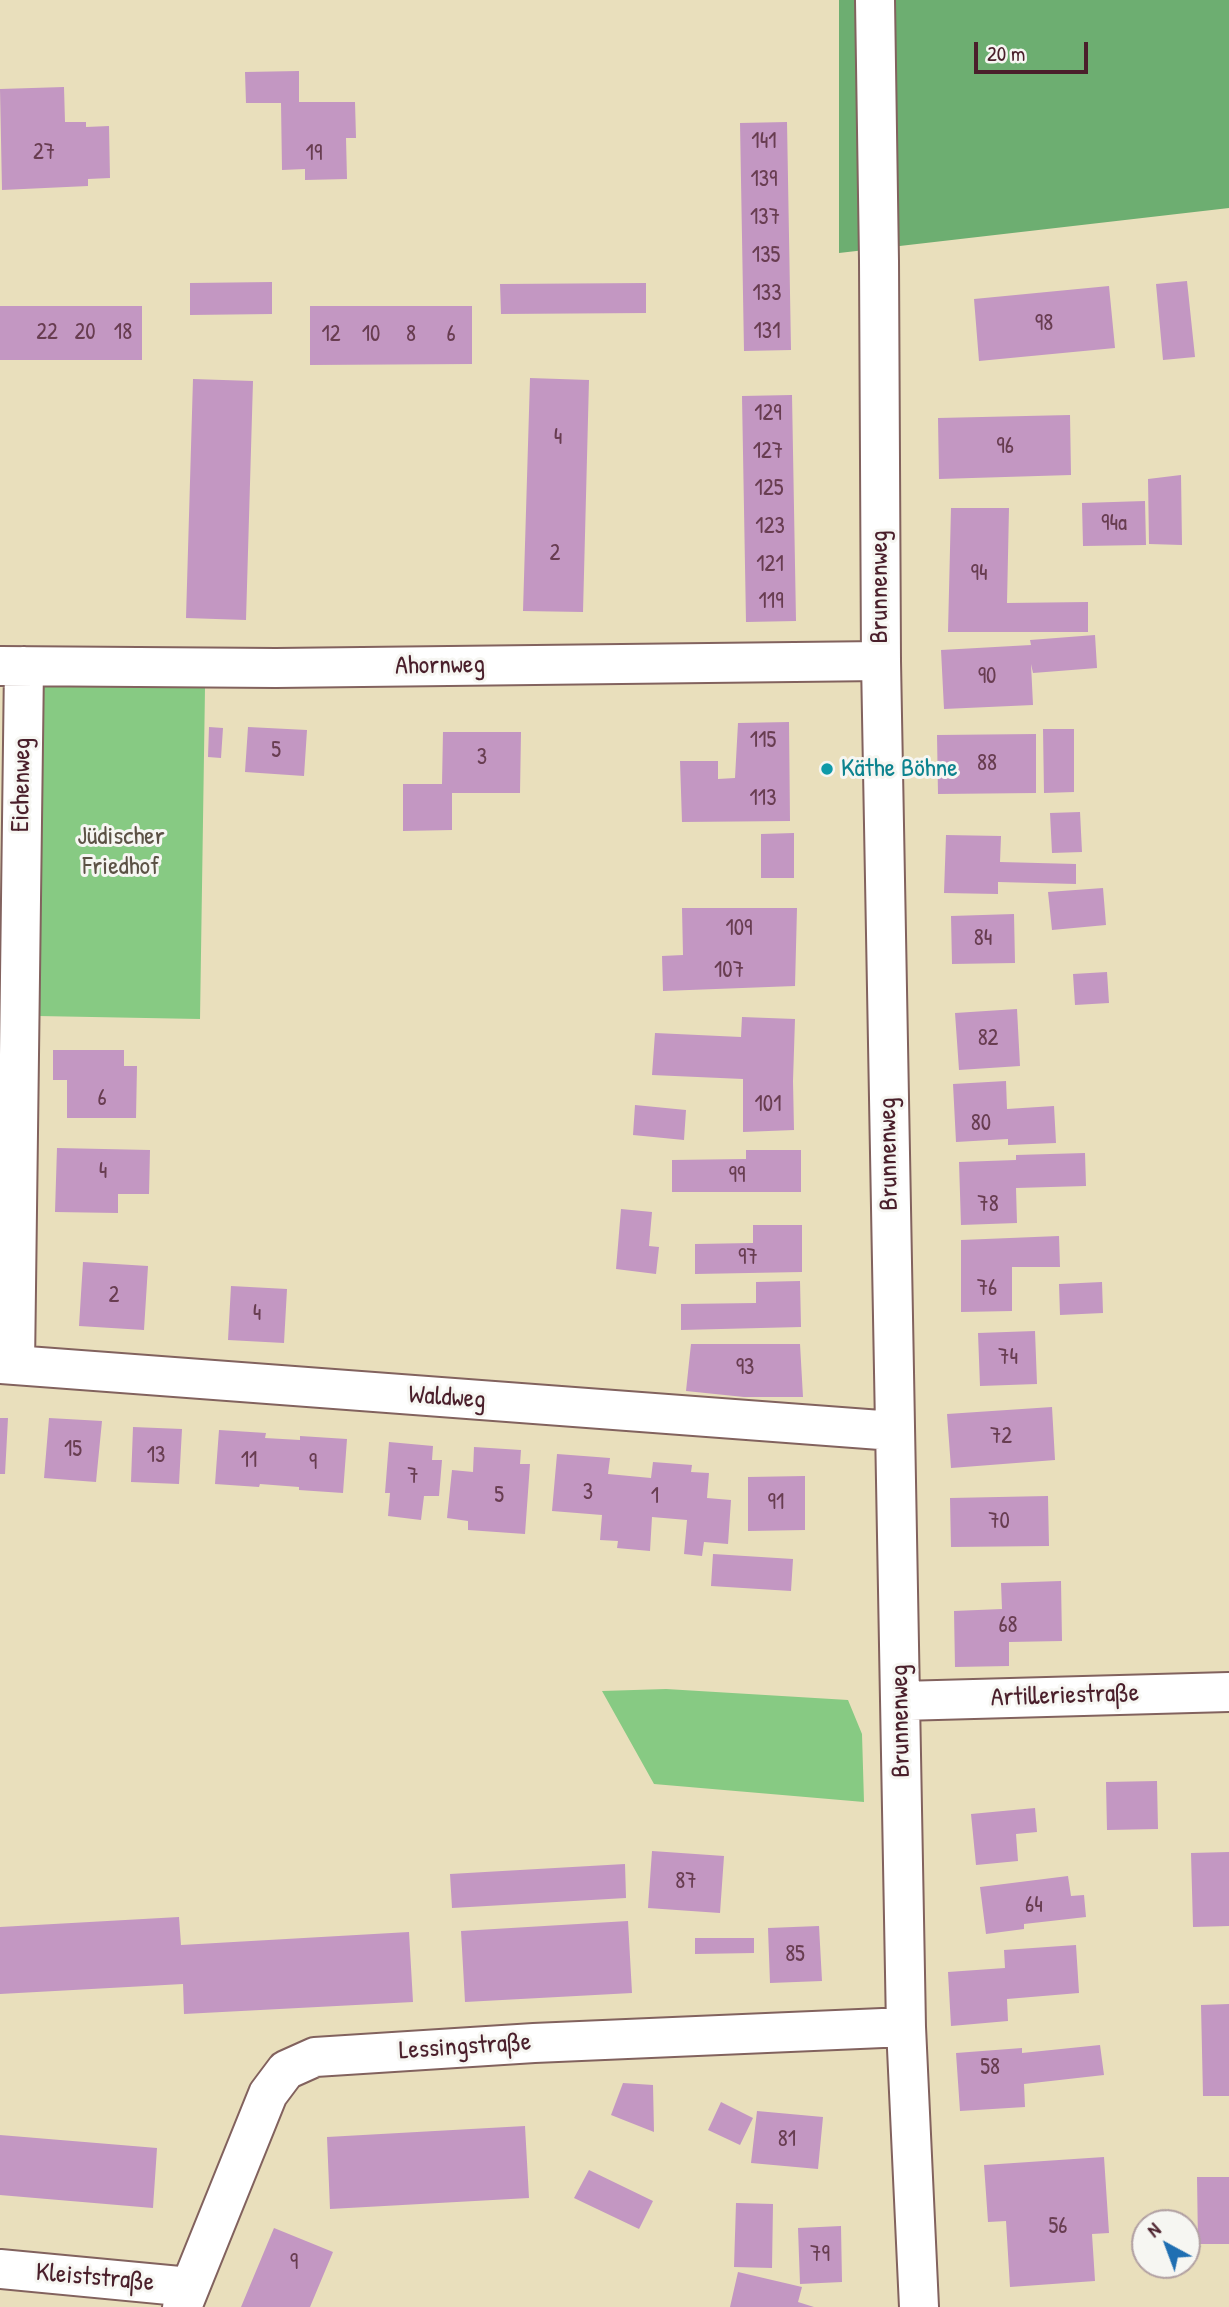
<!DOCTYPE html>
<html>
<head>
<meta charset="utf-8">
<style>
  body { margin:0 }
  #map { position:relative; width:1229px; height:2307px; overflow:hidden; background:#e9dfbc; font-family:"Patrick Hand",sans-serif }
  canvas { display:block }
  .north { position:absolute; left:1131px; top:2209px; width:70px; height:70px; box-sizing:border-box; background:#f6f6f2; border:2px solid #b1a0a2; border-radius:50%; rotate:319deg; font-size:19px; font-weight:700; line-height:28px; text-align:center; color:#4a1f2b }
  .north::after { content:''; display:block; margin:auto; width:24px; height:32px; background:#1f6fb2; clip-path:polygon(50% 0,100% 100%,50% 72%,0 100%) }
  .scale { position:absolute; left:974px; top:42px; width:114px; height:32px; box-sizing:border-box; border:4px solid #4a1f2b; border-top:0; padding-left:9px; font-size:21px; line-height:24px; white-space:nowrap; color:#4a1f2b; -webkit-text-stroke:5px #f6f6f2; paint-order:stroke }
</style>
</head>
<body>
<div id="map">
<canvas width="1229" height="2307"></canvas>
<div class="north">N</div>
<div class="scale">20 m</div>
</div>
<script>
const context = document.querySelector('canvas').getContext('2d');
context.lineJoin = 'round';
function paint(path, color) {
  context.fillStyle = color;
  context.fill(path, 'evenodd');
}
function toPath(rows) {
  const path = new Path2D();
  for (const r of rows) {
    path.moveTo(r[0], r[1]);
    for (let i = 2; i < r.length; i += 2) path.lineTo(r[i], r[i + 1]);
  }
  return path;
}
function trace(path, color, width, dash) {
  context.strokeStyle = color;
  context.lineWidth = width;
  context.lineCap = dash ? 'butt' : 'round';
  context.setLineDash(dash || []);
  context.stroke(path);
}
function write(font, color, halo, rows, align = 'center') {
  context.font = font + ' "Patrick Hand",sans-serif';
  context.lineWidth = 6;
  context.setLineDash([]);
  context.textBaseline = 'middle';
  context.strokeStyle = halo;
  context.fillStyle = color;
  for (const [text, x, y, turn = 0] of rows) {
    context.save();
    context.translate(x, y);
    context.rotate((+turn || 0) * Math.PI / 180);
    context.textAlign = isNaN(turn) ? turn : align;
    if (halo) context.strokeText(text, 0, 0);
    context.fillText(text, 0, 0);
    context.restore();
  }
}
paint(toPath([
  [43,686,205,688,200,1019,38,1016],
  [666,1689,848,1700,862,1734,864,1802,654,1784,602,1691]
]), '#87ca83');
paint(toPath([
  [839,0,1229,0,1229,208,839,253]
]), '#6dae71');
paint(toPath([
  [299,71,299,102,355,102,356,138,346,138,347,179,305,180,305,169,282,170,281,103,246,103,245,72],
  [64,87,65,122,86,122,86,127,109,126,110,178,88,179,88,186,2,190,0,89],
  [787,122,791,350,744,351,740,123],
  [1187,281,1195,357,1163,360,1156,284],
  [272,282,272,314,190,315,190,283],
  [646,283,646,313,501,314,500,284],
  [1109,286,1115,348,979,361,974,299],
  [0,306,142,306,142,360,0,360],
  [310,306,472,306,472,364,310,365],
  [530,378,589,380,583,612,523,611],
  [193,379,253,381,246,620,186,618],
  [792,395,796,621,746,622,742,396],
  [1070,415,1071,475,939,479,938,418],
  [1181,475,1182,545,1149,544,1148,479],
  [1145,501,1146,545,1083,546,1082,503],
  [951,508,1009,508,1007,603,1088,602,1088,632,948,632],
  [1095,635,1097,668,1033,673,1031,664,1033,705,944,709,941,650,1031,645,1030,640],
  [789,722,790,821,682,822,680,761,718,761,718,779,735,778,738,723],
  [209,727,223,728,221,758,208,757],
  [248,727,307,730,304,776,245,772],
  [1043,729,1074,729,1074,792,1044,793],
  [443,732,521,732,520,793,452,793,452,830,403,831,403,784,442,784],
  [1036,734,1036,793,938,794,937,735],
  [1080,812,1082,852,1052,853,1050,813],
  [794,833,794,878,761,878,761,834],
  [946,835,1001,836,1000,862,1076,864,1076,884,998,882,998,894,944,893],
  [1103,888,1106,925,1052,930,1048,892],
  [682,908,797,908,795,986,663,991,662,956,683,955],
  [1014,914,1015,963,952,964,951,916],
  [1107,972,1109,1003,1075,1005,1073,974],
  [1017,1009,1020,1066,959,1070,955,1013],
  [742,1017,795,1019,793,1081,794,1130,743,1132,743,1079,652,1075,655,1033,741,1037],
  [53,1050,124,1050,124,1066,137,1066,136,1118,67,1118,67,1080,53,1080],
  [1006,1081,1007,1109,1054,1106,1056,1143,1008,1145,1008,1139,956,1142,953,1084],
  [635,1105,686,1110,684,1140,633,1135],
  [57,1148,150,1150,149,1194,118,1194,118,1213,55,1212],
  [746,1150,801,1150,801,1192,672,1192,672,1160,746,1159],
  [1085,1153,1086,1186,1016,1188,1017,1223,961,1225,959,1162,1016,1160,1016,1155],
  [621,1209,652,1212,649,1246,659,1247,656,1274,616,1269],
  [753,1225,802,1225,802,1272,695,1274,695,1244,753,1243],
  [1059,1236,1060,1267,1012,1267,1012,1311,961,1312,961,1240],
  [83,1262,148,1266,144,1330,79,1326],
  [800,1281,801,1327,681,1330,681,1304,756,1303,756,1282],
  [1102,1282,1103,1313,1060,1315,1059,1284],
  [231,1286,287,1289,284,1343,228,1340],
  [1035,1331,1037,1384,980,1386,978,1333],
  [691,1344,800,1344,803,1397,744,1397,686,1391],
  [1052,1407,1055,1460,951,1468,947,1414],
  [0,1418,8,1418,5,1474,0,1474],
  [49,1418,102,1421,96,1482,44,1478],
  [133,1427,182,1429,179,1484,131,1482],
  [219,1430,266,1433,265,1438,300,1440,300,1436,347,1439,343,1493,299,1490,299,1487,260,1484,259,1487,215,1484],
  [389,1442,433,1446,432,1460,442,1460,439,1496,424,1496,421,1520,388,1516,390,1493,385,1493],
  [474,1447,521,1450,520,1464,530,1464,525,1534,468,1530,468,1521,447,1518,452,1470,473,1472],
  [557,1454,610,1458,608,1474,651,1478,653,1462,692,1465,691,1472,709,1473,707,1498,731,1500,728,1544,704,1542,702,1556,684,1554,687,1520,652,1517,650,1551,617,1548,618,1541,600,1540,602,1515,552,1511],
  [805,1476,805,1530,748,1531,748,1477],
  [1048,1496,1049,1546,951,1547,950,1498],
  [713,1554,793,1559,791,1591,711,1586],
  [1061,1581,1062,1641,1009,1642,1009,1666,955,1667,954,1611,1002,1609,1001,1583],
  [1157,1781,1158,1829,1107,1830,1106,1782],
  [1035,1808,1037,1832,1016,1834,1018,1861,976,1865,971,1814],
  [652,1851,724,1856,720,1913,648,1908],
  [1229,1852,1229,1926,1193,1927,1191,1853],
  [625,1864,626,1898,452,1908,450,1874],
  [1068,1876,1071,1896,1084,1895,1086,1917,1024,1924,1024,1929,986,1934,980,1887],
  [179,1917,181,1945,409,1932,413,2002,184,2014,183,1984,0,1994,0,1927],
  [628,1921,632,1993,465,2002,461,1931],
  [819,1926,822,1981,770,1983,768,1928],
  [695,1938,754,1938,754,1953,695,1954],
  [1076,1945,1079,1993,1007,1999,1008,2021,951,2026,948,1972,1005,1968,1004,1950],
  [1229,2004,1229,2096,1203,2096,1201,2005],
  [1100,2045,1104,2075,1024,2084,1025,2107,960,2111,956,2053,1022,2048,1022,2053],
  [623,2083,653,2085,654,2132,611,2115],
  [721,2102,753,2118,740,2145,708,2130],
  [757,2111,823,2117,818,2169,751,2163],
  [525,2126,529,2198,330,2209,327,2137],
  [0,2135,157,2148,153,2208,0,2195],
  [1104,2157,1109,2233,1092,2234,1095,2281,1010,2287,1006,2221,988,2222,984,2165],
  [589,2170,653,2201,639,2229,574,2198],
  [1197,2177,1229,2177,1229,2244,1198,2244],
  [736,2203,773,2204,772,2268,734,2267],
  [841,2226,842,2282,800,2284,798,2228],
  [274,2228,333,2252,310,2307,241,2307],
  [738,2272,802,2287,798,2302,814,2307,730,2307]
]), '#c397c2');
const minor = toPath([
  [875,0,879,261,881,661,906,2027,919,2307],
  [0,666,276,668,881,661],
  [0,1364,894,1431],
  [15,1365,24,666],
  [901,1701,1229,1692],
  [0,2269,190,2287],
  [182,2307,268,2094,286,2070,315,2057,534,2043,906,2027]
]);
trace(minor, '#82625e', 42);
trace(minor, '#fff', 38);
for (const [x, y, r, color] of [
  [827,769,7,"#0f9aa8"]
]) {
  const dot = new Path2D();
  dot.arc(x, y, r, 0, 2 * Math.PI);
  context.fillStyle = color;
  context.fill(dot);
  trace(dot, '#f6f6f2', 2.5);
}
write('23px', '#683d51', null, [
  ["141",764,142],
  ["27",44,153],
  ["19",314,154],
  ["139",764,180],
  ["137",765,218],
  ["135",766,256],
  ["133",767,294],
  ["98",1044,324],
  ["131",767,332],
  ["22",47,333],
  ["20",85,333],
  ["18",123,333],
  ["12",331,335],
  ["10",371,335],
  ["8",411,335],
  ["6",451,335],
  ["129",768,414],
  ["4",558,438],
  ["96",1005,447],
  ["127",768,452],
  ["125",769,489],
  ["94a",1114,524],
  ["123",770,527],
  ["2",555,554],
  ["121",770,565],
  ["94",979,574],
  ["119",771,602],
  ["90",987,677],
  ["115",763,741],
  ["5",276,751],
  ["3",482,758],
  ["88",987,764],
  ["113",763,799],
  ["109",739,929],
  ["84",983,939],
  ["107",729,971],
  ["82",988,1039],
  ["6",102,1099],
  ["101",768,1105],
  ["80",981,1124],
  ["4",103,1172],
  ["99",737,1176],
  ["78",988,1205],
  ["97",748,1258],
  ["76",987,1289],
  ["2",114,1296],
  ["4",257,1314],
  ["74",1008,1358],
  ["93",745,1368],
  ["72",1001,1437],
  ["15",73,1450],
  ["13",156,1456],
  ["11",249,1461],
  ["9",313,1463],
  ["7",413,1477],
  ["3",588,1493],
  ["5",499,1496],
  ["1",655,1497],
  ["91",776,1503],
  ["70",999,1522],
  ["68",1008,1626],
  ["87",686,1882],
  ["64",1034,1906],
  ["85",795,1955],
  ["58",990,2068],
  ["81",787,2140],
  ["56",1058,2227],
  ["79",820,2255],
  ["9",294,2263]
]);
write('26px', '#4a1f2b', '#f6f6f2', [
  ["Brunnenweg",880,587,-90],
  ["Ahornweg",440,666,-1],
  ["Eichenweg",22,785,-89],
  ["Brunnenweg",889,1154,-91],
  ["Waldweg",447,1398,4],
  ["Artilleriestraße",1065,1696,-2],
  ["Brunnenweg",901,1721,-91],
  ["Lessingstraße",465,2047,-4],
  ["Kleiststraße",95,2278,5]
]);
write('26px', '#0d838f', '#f6f6f2', [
  ["Käthe Böhne",841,769]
], 'left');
write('26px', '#5c5245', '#f6f6f2', [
  ["Jüdischer",121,837],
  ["Friedhof",121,867]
]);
</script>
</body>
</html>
